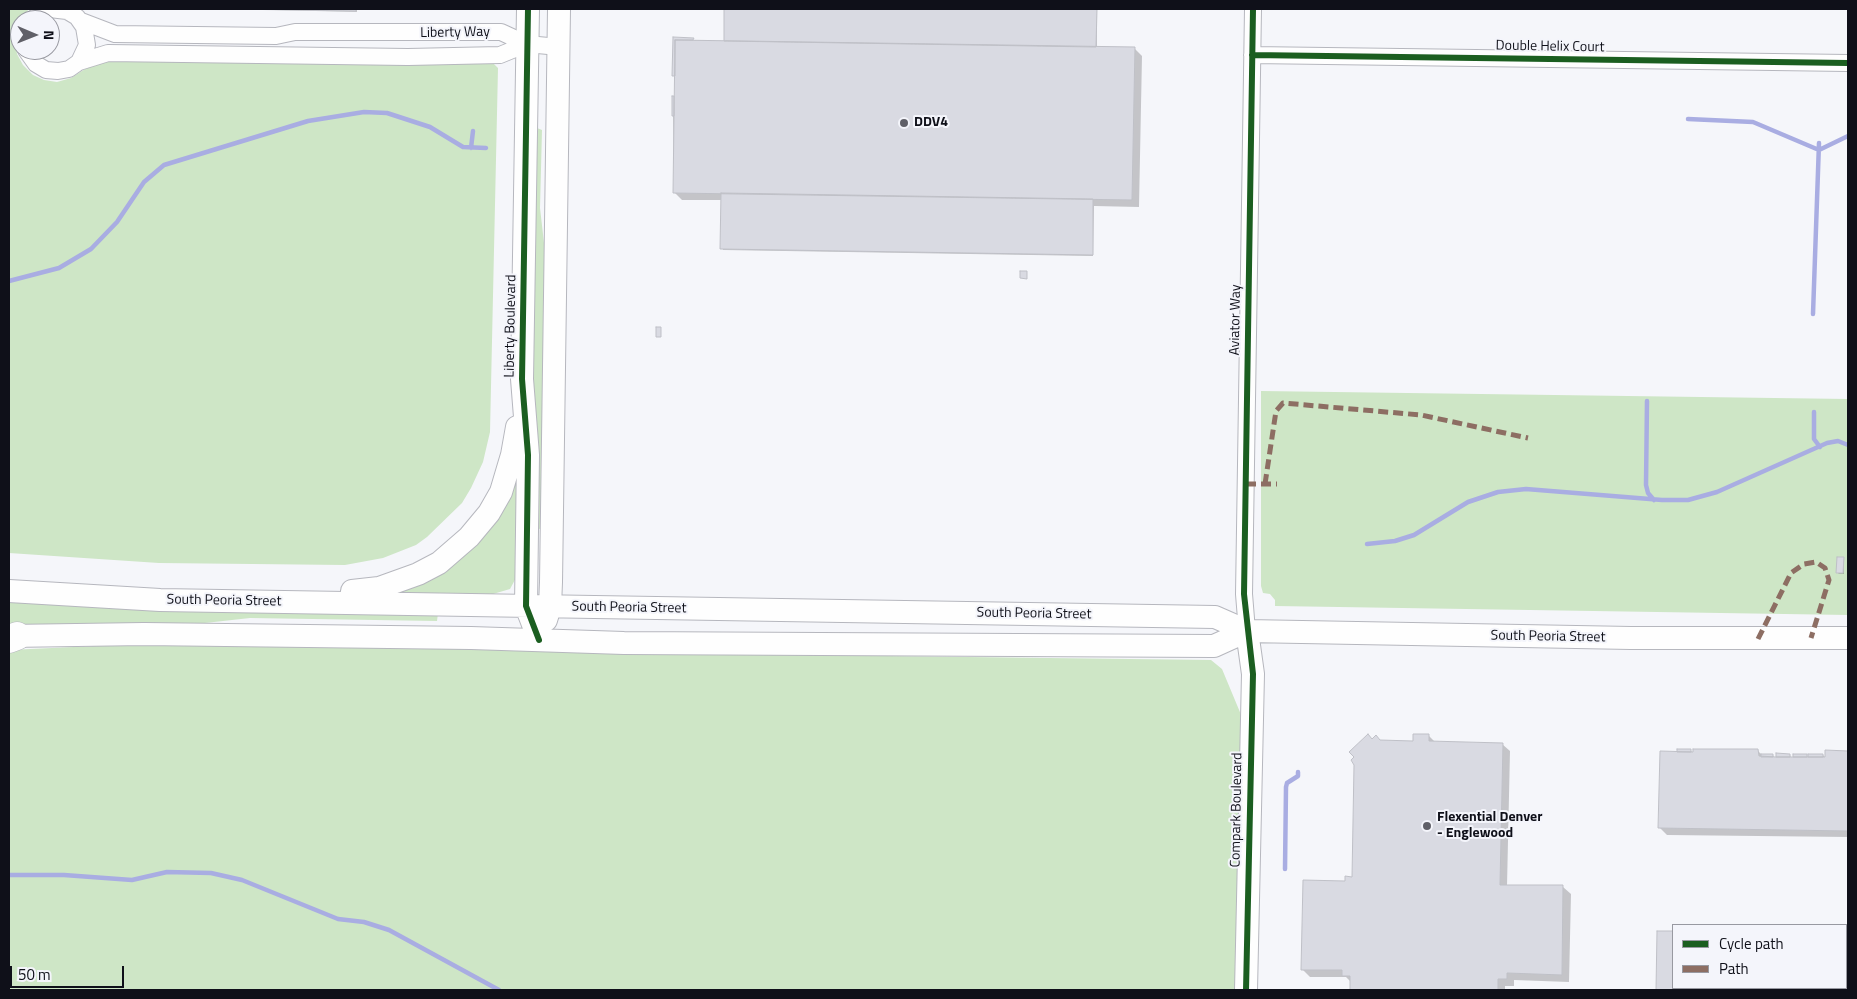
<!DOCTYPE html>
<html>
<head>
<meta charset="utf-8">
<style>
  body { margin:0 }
  #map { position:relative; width:1857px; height:999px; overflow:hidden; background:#f5f6fa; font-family:"Titillium Web",sans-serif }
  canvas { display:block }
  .frame { position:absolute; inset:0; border:10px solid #0f1019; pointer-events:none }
  .legend { position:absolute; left:1672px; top:924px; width:175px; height:65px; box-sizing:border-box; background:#f4f5fb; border:1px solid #9899a1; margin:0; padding:6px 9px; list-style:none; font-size:15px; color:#0f1019 }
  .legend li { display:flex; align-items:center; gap:10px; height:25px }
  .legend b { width:25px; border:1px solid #9899a1 }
  .north { position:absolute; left:10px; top:10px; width:50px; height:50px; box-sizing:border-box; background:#f4f5fb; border:1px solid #9899a1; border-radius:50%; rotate:91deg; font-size:14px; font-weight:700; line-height:20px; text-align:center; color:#0f1019 }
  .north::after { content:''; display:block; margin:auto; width:18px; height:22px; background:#606068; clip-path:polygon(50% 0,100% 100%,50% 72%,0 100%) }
  .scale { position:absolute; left:10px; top:966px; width:114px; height:22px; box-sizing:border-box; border:2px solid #0f1019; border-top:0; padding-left:6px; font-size:15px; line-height:18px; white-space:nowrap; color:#0f1019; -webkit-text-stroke:4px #f4f5fb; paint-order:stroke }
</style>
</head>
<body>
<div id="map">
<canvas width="1857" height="999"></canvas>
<div class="frame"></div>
<ul class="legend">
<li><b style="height:6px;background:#1b5e20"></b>Cycle path</li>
<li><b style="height:6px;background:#8d6e63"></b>Path</li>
</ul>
<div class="north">N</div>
<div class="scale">50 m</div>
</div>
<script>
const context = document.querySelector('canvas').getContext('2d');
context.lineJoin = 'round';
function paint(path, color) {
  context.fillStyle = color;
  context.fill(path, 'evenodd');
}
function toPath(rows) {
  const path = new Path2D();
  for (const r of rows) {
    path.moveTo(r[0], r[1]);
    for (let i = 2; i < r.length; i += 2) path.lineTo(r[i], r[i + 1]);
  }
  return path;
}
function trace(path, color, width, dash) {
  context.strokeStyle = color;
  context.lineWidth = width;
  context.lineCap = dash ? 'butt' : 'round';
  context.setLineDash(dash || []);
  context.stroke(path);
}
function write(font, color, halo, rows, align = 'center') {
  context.font = font + ' "Titillium Web",sans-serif';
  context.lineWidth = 4;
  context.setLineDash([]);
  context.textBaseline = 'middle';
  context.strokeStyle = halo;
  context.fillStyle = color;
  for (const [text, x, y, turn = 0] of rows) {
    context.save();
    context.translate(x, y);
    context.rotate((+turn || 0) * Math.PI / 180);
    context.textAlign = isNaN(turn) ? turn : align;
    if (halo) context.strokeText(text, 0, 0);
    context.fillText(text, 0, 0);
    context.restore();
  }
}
paint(toPath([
  [9,9,29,9,19,21,15,31,17,54,23,65,33,75,44,80,57,82,71,78,96,62,105,60,423,65,493,63,498,68,490,432,483,462,471,488,462,503,427,537,416,545,383,558,345,565,159,563,9,553],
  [537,128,542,130,540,208,547,269,542,528,539,529,536,527,531,381],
  [1261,391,1848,399,1848,615,1275,606,1275,600,1270,594,1263,593,1261,586],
  [517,475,517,576,510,589,493,594,400,593,397,591],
  [9,600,438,613,437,621,250,618,187,625,9,626],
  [116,645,393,646,724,654,1211,660,1222,669,1242,717,1236,990,9,990,9,650]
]), '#cee6c6');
paint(toPath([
  [231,9,357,9,357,12],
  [725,9,1097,9,1097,48,1134,48,1142,56,1139,207,1094,206,1093,256,723,250,722,200,682,200,674,192,673,115,673,107,676,107,674,39,727,42,725,40],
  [1844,558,1844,574,1839,574,1838,573],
  [1428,735,1436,743,1502,744,1510,751,1507,886,1563,887,1571,894,1569,982,1514,980,1514,986,1505,986,1505,990,1351,990,1352,983,1346,977,1310,977,1302,969,1346,883,1353,878,1373,740,1414,742],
  [1690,750,1694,754,1758,751,1762,755,1773,755,1774,758,1790,755,1791,758,1806,755,1809,758,1823,755,1826,758,1826,752,1848,752,1848,837,1667,835,1659,827,1679,753],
  [1658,932,1673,932,1673,988,1846,988,1846,935,1848,935,1848,990,1657,990]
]), '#0003');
trace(toPath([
  [1688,119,1753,122,1819,150,1848,136],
  [471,148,473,131],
  [9,281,59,268,91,249,117,222,144,182,164,165,308,121,364,112,387,113,430,127,463,147,486,148],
  [1813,314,1819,143],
  [1647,401,1646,485,1648,493,1654,500],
  [1814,412,1814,439,1820,447],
  [1367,544,1395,541,1414,535,1468,502,1498,492,1526,489,1662,500,1688,500,1717,492,1827,443,1838,441,1848,445],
  [1285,869,1286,787,1287,783,1298,776,1298,772],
  [9,875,64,875,132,880,167,872,211,873,242,880,338,919,364,922,389,930,499,990]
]), '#a9ade2', 4.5);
const building = toPath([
  [230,9,356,9,356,11,230,9],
  [724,9,1097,9,1096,47,724,41,724,9],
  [673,37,694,38,693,40,675,40,675,76,672,76,673,37],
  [675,40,1135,47,1132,200,673,193,675,40],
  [672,96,674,96,674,116,672,116,672,96],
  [721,193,1093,199,1093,255,720,249,721,193],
  [1020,271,1027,271,1027,279,1020,278,1020,271],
  [656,327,661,327,661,337,656,337,656,327],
  [1837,557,1844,557,1843,573,1836,573,1837,557],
  [1368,734,1372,739,1376,735,1380,740,1413,741,1413,734,1429,734,1429,741,1503,743,1500,885,1563,885,1562,975,1507,973,1507,979,1498,979,1498,990,1350,990,1350,976,1342,976,1342,970,1301,970,1303,880,1345,881,1345,876,1352,877,1354,765,1351,760,1354,757,1349,752,1368,734],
  [1677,749,1691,749,1691,752,1677,752,1677,749],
  [1693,749,1758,749,1759,756,1776,757,1825,757,1825,750,1848,751,1848,831,1658,828,1660,751,1693,752,1693,749],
  [1776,753,1790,754,1790,757,1776,757,1776,753],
  [1761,754,1773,754,1773,757,1761,757,1761,754],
  [1793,754,1807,754,1807,757,1793,757,1793,754],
  [1808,754,1823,754,1823,757,1808,757,1808,754],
  [1657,931,1673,931,1673,988,1846,988,1846,934,1848,934,1848,990,1656,990,1657,931]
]);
paint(building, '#d9dae2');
trace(building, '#bfc0c7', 1);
const street = toPath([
  [81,21,115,34,276,36,295,32,501,32,527,44,559,47],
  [26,50,36,64,46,70,58,71,69,69,79,62,87,45,84,27,77,17,67,11,50,9,39,14,32,20],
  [1252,55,1848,63],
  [79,62,108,53,408,57,500,55,527,44],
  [1247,631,1244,594,1253,9]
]);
const secondary = toPath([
  [528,9,522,379,528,455,526,606,539,640],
  [9,591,160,600,1215,617,1247,631,1631,638,1848,638],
  [352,591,379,588,418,574,439,563,469,537,489,513,501,492,512,455,517,427],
  [546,620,550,607,551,582,559,9],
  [9,636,144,634,471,638,624,643,1214,646,1247,631],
  [1246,990,1253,674,1247,631]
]);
const highway = toPath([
  [9,639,17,636]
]);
trace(street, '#b6b7be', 18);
trace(secondary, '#b6b7be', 24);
trace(highway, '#b6b7be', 29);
trace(street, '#fefefe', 16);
trace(secondary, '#fefefe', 22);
trace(highway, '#fefefe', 28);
trace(toPath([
  [1246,484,1277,484],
  [1265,484,1276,411,1283,403,1421,415,1528,438],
  [1758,639,1791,573,1804,564,1816,562,1825,568,1829,580,1811,638]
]), '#8d6e63', 5, [10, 5]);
trace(toPath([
  [528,9,522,379,528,455,526,606,539,640],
  [1252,55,1848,63],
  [1246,990,1253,674,1244,594,1253,9]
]), '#1b5e20', 6);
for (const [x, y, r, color] of [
  [904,123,5,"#606068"],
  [1427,826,5,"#606068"]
]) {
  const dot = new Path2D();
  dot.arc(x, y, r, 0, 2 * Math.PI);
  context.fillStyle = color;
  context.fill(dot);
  trace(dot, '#f4f5fb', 2);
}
write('14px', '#0f1019', '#f4f5fb', [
  ["Liberty Way",455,33,-1],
  ["Double Helix Court",1550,47,1],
  ["Aviator Way",1236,320,-89],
  ["Liberty Boulevard",511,326,-89],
  ["South Peoria Street",224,601,1],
  ["South Peoria Street",629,608,1],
  ["South Peoria Street",1034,614,1],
  ["South Peoria Street",1548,637,1],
  ["Compark Boulevard",1237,810,-89]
]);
write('bold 14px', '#0f1019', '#f4f5fb', [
  ["DDV4",914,123],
  ["Flexential Denver",1437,818],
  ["- Englewood",1437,834]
], 'left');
</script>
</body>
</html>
